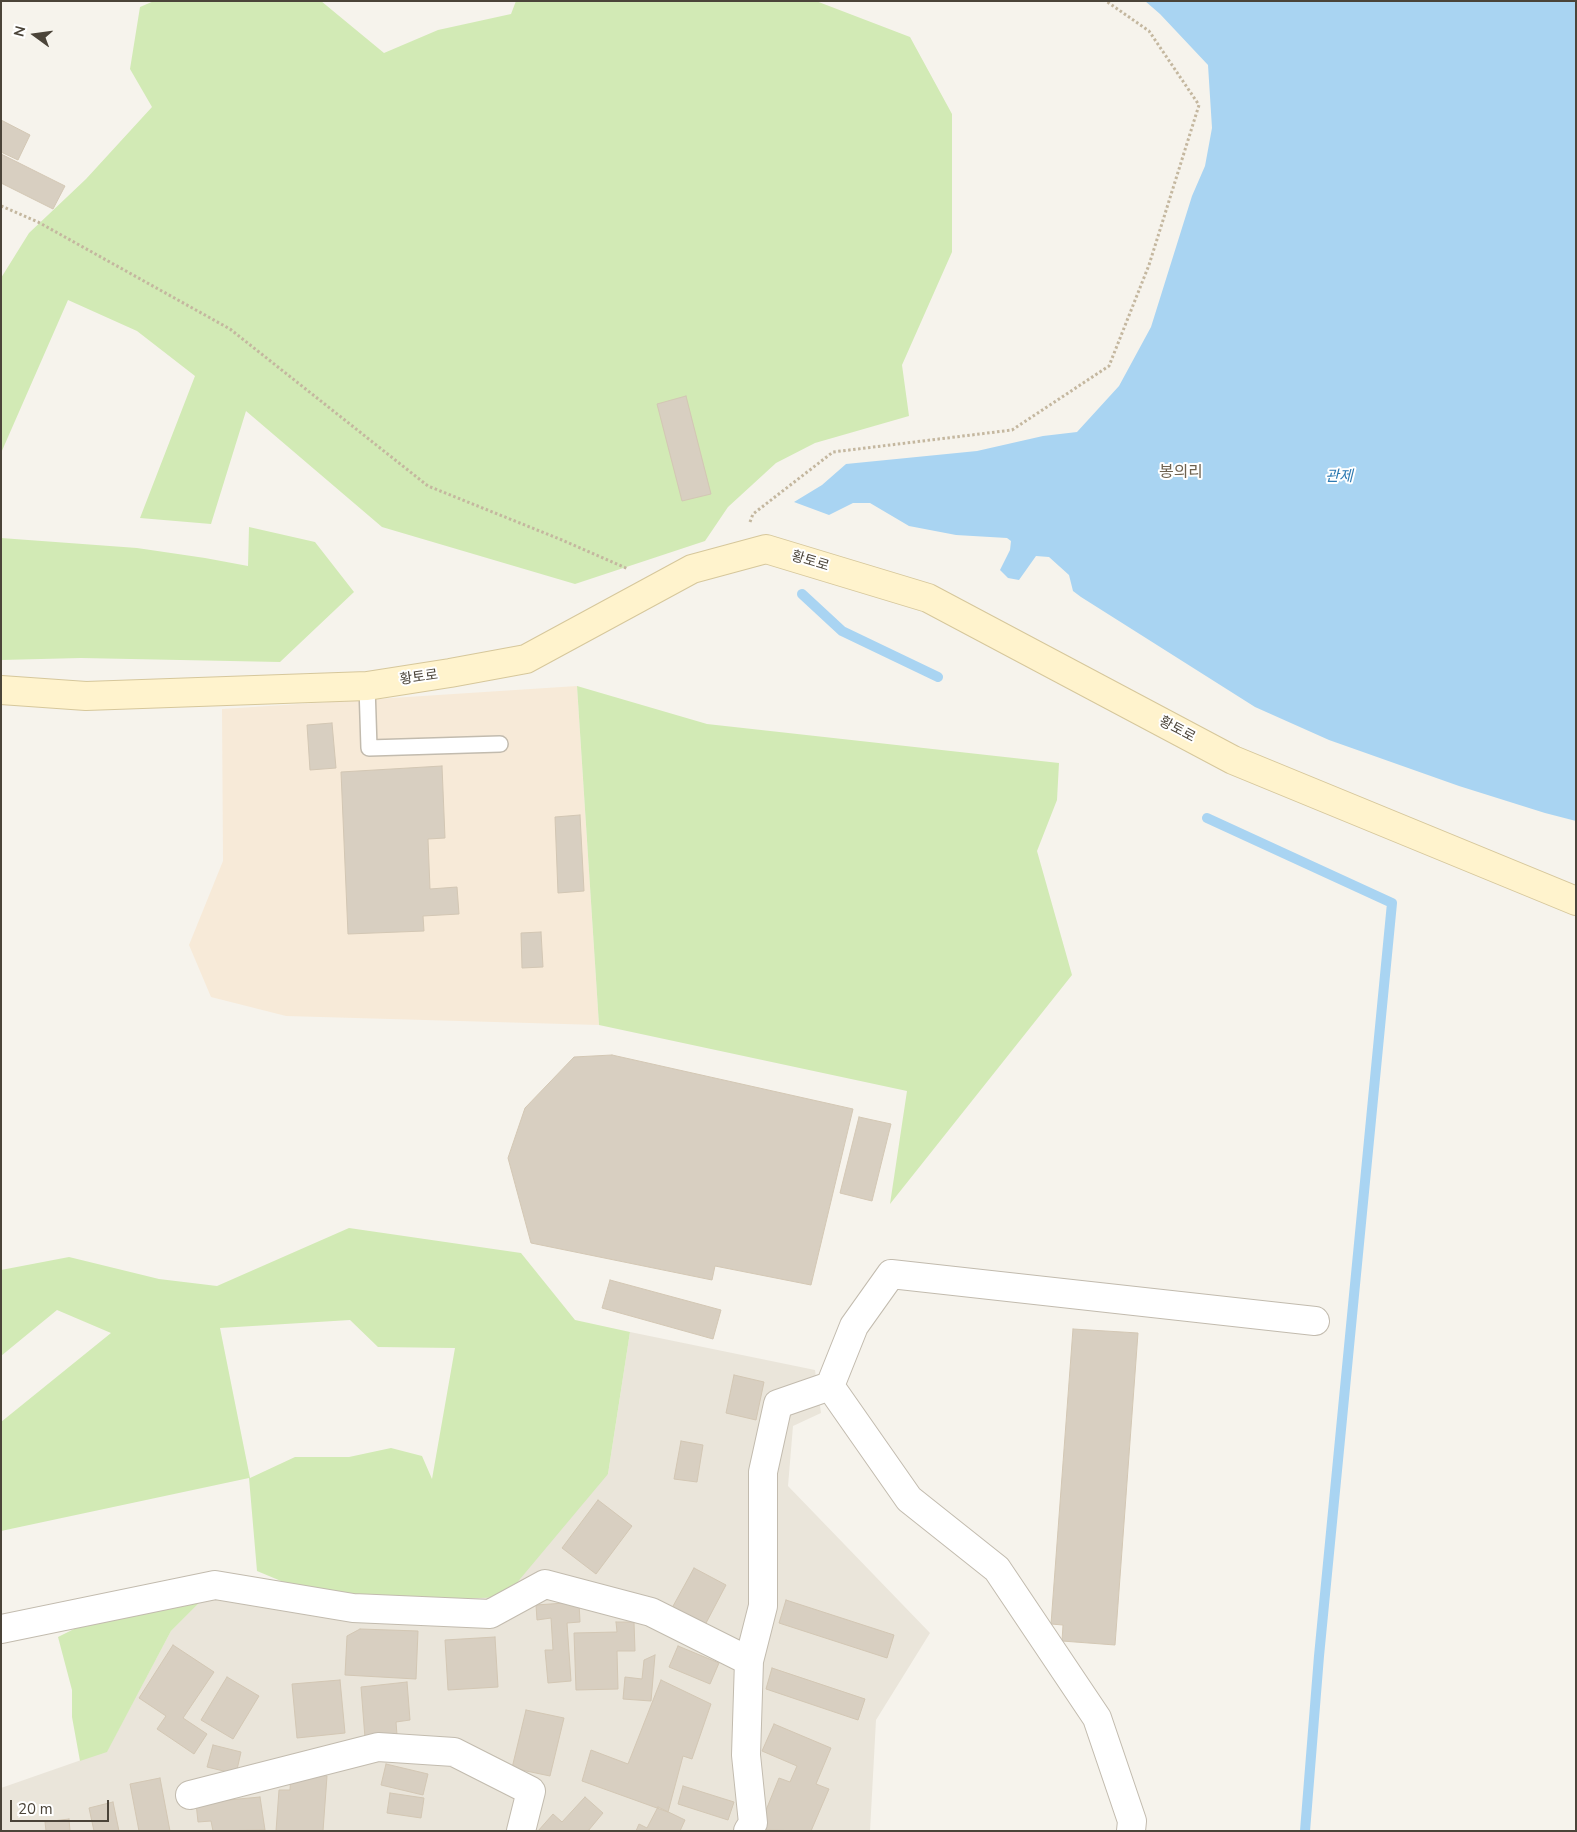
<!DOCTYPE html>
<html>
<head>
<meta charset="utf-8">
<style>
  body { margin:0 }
  #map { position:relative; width:1577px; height:1832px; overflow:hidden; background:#f6f3ec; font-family:"Nunito Sans",sans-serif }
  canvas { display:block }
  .frame { position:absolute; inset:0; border:2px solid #4b4439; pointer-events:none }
  .north { position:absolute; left:10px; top:10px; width:50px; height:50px; -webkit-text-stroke:4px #fff; paint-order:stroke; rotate:284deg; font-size:14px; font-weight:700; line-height:20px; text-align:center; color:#4b4439 }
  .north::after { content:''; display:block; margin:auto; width:18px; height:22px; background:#4b4439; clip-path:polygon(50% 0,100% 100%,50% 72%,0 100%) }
  .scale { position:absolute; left:10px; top:1800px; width:99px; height:22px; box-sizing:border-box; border:2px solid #4b4439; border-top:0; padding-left:6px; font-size:15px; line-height:18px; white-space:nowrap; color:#4b4439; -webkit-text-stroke:4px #fff; paint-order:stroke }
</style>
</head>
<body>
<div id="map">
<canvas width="1577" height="1832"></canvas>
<div class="frame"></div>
<div class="north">N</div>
<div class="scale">20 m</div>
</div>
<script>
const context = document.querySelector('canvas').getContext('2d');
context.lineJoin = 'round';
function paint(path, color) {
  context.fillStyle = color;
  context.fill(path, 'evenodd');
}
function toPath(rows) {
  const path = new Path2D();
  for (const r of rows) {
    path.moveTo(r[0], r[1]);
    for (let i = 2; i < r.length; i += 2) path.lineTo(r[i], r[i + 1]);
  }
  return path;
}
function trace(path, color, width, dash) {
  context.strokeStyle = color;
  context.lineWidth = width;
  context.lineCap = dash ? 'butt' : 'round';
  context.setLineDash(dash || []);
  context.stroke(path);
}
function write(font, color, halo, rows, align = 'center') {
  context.font = font + ' "Nunito Sans","Noto Sans KR",sans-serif';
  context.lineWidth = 4;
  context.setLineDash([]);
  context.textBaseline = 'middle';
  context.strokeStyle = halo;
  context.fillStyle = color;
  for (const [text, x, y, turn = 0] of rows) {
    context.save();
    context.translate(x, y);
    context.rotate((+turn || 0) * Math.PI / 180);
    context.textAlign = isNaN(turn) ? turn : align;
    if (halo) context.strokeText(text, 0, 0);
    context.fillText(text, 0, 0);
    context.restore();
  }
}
paint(toPath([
  [630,1332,815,1370,821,1413,793,1426,788,1486,930,1633,876,1720,870,1831,1,1831,1,1788,107,1751,171,1631,228,1574,305,1591,608,1474]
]), '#eae5da');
paint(toPath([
  [577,686,599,1025,286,1016,211,997,189,945,223,861,222,709]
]), '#f7ead8');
paint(toPath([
  [154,1,321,1,384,53,438,30,511,14,516,1,816,1,910,37,952,114,952,252,902,365,909,416,815,443,776,463,728,507,705,541,575,584,382,527,246,411,211,524,140,518,195,376,137,331,68,300,1,453,1,278,29,233,86,179,152,107,130,69,140,7],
  [249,527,315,542,354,592,280,662,81,658,1,660,1,538,137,548,205,558,248,566],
  [577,686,707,724,1059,763,1057,800,1037,851,1072,975,890,1204,907,1091,599,1025],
  [349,1228,521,1253,575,1320,630,1332,608,1474,505,1597,428,1600,305,1591,257,1571,249,1478,1,1531,1,1422,111,1333,57,1310,1,1356,1,1270,69,1257,159,1279,217,1286],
  [350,1320,378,1347,455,1348,432,1479,422,1456,391,1448,349,1457,295,1457,250,1478,220,1328],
  [206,1596,171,1631,107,1752,80,1761,72,1717,72,1690,58,1637,78,1627]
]), '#d2eab5');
paint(toPath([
  [1145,1,1576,1,1576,821,1545,813,1459,786,1329,740,1255,707,1081,597,1073,591,1069,575,1049,557,1036,556,1019,580,1008,578,1000,570,1010,550,1011,541,1007,538,956,535,909,526,870,503,853,503,829,515,794,502,822,485,846,464,977,451,1043,436,1077,432,1119,386,1151,327,1192,196,1205,166,1212,128,1208,65,1160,14]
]), '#a9d4f2');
trace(toPath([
  [802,594,842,631,938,677],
  [1207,818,1392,903,1319,1656,1305,1831]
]), '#a9d4f2', 10);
const building = toPath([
  [1,120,30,135,18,160,1,152,1,120],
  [1,154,65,186,53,209,1,183,1,154],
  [686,396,711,494,682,501,657,404,686,396],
  [332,723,336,768,310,770,307,725,332,723],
  [442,766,445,838,428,839,430,889,457,887,459,914,423,916,424,931,348,934,341,772,442,766],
  [580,815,584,891,558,893,555,817,580,815],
  [541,932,543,967,522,968,521,933,541,932],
  [612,1055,853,1109,811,1285,715,1266,712,1280,531,1243,508,1158,525,1108,574,1057,612,1055],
  [859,1117,891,1124,872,1201,840,1193,859,1117],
  [610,1280,721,1310,713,1339,602,1308,610,1280],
  [1073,1329,1138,1333,1115,1645,1062,1641,1063,1625,1051,1624,1073,1329],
  [734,1375,764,1382,756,1420,726,1413,734,1375],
  [681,1441,703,1445,697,1482,674,1479,681,1441],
  [598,1500,632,1526,596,1574,562,1548,598,1500],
  [694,1568,726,1585,705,1625,672,1608,694,1568],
  [786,1600,894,1635,887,1658,779,1623,786,1600],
  [579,1602,580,1622,567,1623,571,1681,548,1683,545,1650,553,1650,551,1618,537,1620,536,1605,579,1602],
  [616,1622,634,1622,635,1651,617,1651,618,1689,576,1690,574,1633,617,1632,616,1622],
  [360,1629,418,1631,416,1679,345,1675,347,1636,360,1629],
  [495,1637,498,1687,448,1690,445,1640,495,1637],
  [173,1645,214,1672,183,1718,207,1734,194,1754,157,1729,166,1716,139,1698,173,1645],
  [678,1646,719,1663,710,1684,669,1667,678,1646],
  [655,1655,651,1701,623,1699,625,1677,642,1679,644,1660,655,1655],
  [772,1668,865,1699,858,1720,766,1689,772,1668],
  [227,1677,259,1696,233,1739,201,1720,227,1677],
  [340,1680,345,1733,297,1738,292,1684,340,1680],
  [661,1680,711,1704,692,1759,683,1756,668,1812,582,1781,591,1750,628,1764,661,1680],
  [407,1682,410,1720,396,1722,397,1735,365,1738,361,1687,407,1682],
  [526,1710,564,1718,550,1776,512,1768,526,1710],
  [774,1724,831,1748,816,1784,829,1789,811,1831,758,1830,779,1778,790,1782,797,1766,762,1751,774,1724],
  [213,1745,241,1752,236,1774,207,1767,213,1745],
  [386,1764,428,1774,423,1795,381,1785,386,1764],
  [291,1773,327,1776,323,1831,276,1831,279,1790,290,1790,291,1773],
  [160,1778,170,1831,139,1831,130,1784,160,1778],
  [683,1786,734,1802,728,1820,678,1804,683,1786],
  [390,1793,424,1798,421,1818,387,1813,390,1793],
  [260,1797,265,1830,213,1831,211,1821,198,1822,196,1803,260,1797],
  [585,1797,603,1813,588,1831,538,1831,553,1814,562,1822,585,1797],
  [113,1802,119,1831,94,1831,89,1808,113,1802],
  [658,1807,685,1820,680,1831,636,1831,639,1824,647,1828,658,1807],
  [69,1819,70,1831,46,1831,45,1822,69,1819]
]);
paint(building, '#d8cfc1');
trace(building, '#d3c7b4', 1);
const service = toPath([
  [367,686,369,748,500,744]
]);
const minor = toPath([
  [830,1386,909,1499,997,1569,1097,1718,1132,1821,1131,1831],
  [1,1629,215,1585,353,1608,490,1614,545,1584,651,1612,749,1661],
  [190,1795,378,1747,454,1752,531,1791,521,1831],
  [748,1831,753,1823,746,1755,749,1661,763,1606,763,1472,778,1404,830,1386,854,1326,891,1274,1315,1321]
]);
const secondary = toPath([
  [1,690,86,696,367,686,450,673,526,659,692,569,766,549,928,598,1233,760,1576,901]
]);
trace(service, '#c2bbae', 18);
trace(minor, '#c2bbae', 30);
trace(secondary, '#d6c79b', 30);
trace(toPath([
  [1,206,38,222,230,329,428,486,562,540,628,569],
  [750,522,753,514,833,452,1012,430,1109,366,1149,265,1199,105,1149,31,1106,1]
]), '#c4b79f', 3, [2.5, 2.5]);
trace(service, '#fff', 15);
trace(minor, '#fff', 28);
trace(secondary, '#fff3cd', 28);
write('14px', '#4b4439', '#fff', [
  ["황토로",810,562,17],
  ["황토로",419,678,-8],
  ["황토로",1177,730,28]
]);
write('italic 15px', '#2e7ab2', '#fff', [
  ["관제",1339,477]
]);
write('16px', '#6e6250', '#fff', [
  ["봉의리",1181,473]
]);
</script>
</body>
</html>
